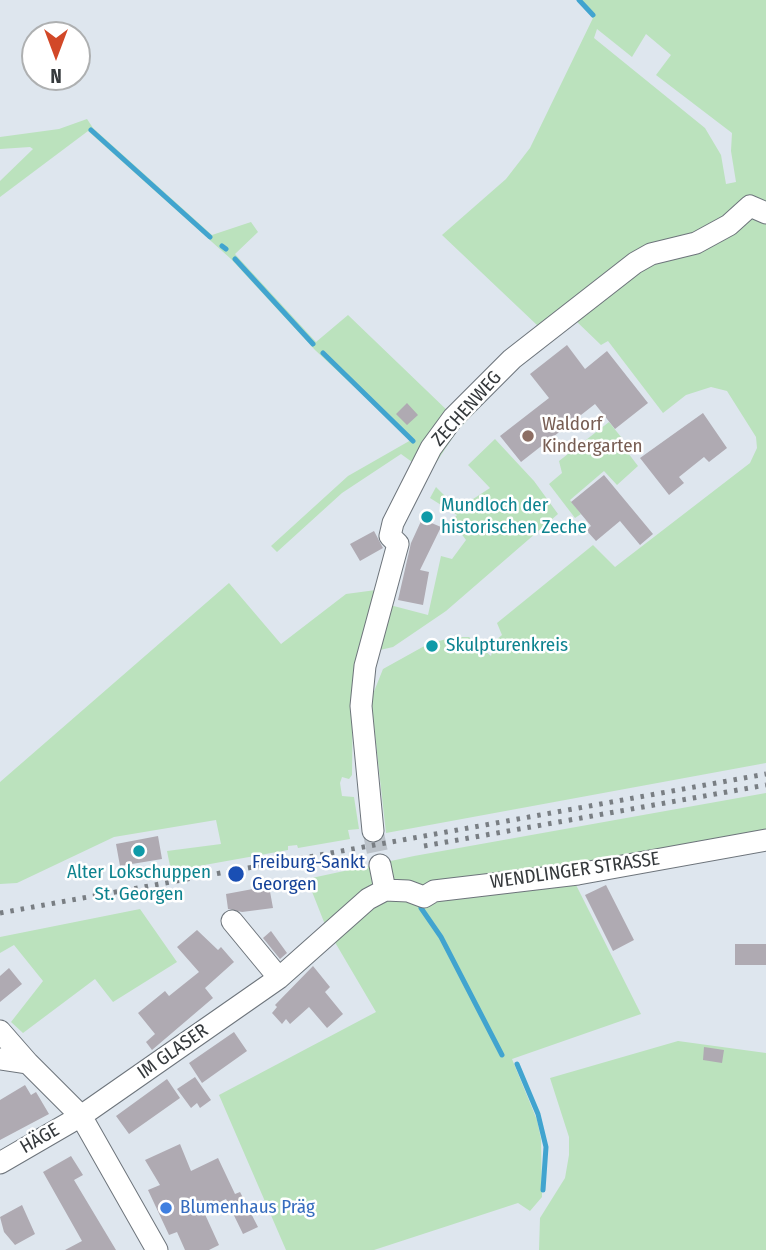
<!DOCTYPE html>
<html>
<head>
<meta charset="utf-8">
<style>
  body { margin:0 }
  #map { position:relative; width:766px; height:1250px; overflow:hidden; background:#dee6ee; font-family:"Fira Sans Condensed",sans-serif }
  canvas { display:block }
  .north { position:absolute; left:21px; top:21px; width:70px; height:70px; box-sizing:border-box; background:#fff; border:2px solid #aeb0b1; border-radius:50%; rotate:180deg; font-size:19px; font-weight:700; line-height:28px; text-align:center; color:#35393c }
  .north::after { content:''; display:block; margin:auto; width:24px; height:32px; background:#d24828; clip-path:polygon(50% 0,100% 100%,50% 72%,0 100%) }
</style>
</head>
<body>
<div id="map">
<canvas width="766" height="1250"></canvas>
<div class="north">N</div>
</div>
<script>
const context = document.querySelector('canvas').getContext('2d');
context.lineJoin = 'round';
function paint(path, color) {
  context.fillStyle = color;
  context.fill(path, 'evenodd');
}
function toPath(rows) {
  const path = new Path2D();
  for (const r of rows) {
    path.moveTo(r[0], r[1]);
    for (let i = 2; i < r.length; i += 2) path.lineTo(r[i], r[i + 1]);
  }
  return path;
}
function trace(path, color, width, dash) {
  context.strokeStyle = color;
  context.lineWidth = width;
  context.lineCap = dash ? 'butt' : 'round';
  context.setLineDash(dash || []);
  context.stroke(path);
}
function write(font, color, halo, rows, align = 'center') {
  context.font = font + ' "Fira Sans Condensed",sans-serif';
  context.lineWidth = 5;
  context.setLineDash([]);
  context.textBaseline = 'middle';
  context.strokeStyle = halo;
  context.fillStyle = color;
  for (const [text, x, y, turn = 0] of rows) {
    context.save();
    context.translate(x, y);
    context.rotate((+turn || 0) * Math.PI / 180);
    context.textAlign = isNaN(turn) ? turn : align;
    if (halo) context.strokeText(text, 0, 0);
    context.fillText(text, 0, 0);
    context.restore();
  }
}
paint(toPath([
  [577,0,766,0,766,763,386,833,371,699,383,669,428,644,454,637,469,637,491,656,495,641,502,635,497,623,593,545,615,567,750,463,757,448,756,437,727,391,711,387,686,395,663,413,608,341,601,345,575,320,523,362,457,431,428,475,413,468,412,462,401,454,342,493,277,552,271,546,348,476,411,440,315,350,231,259,88,131,0,197,0,181,33,149,30,147,0,149,0,137,59,129,87,119,93,128,212,235,251,222,258,232,235,254,316,342,348,315,451,414,538,326,442,235,506,179,530,148,593,18],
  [597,29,632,57,646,34,671,55,656,75,732,133,731,151,736,182,726,184,721,155,705,128,594,38],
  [609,422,625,442,622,445,638,466,617,485,604,471,570,500,581,514,575,518,549,484,562,473,559,461],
  [495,439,534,481,558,514,446,611,393,647,380,650,386,604,428,615,441,556,452,559,466,540,452,521,457,515,430,498,436,487,445,496,457,501,470,501,490,488,468,465],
  [229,583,281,644,346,594,376,590,353,691,352,775,349,779,342,777,340,783,342,796,354,797,359,829,348,830,350,839,298,848,297,845,288,846,288,850,171,871,167,851,221,844,216,820,114,837,17,883,0,884,0,782],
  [766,793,766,844,573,879,641,1014,512,1059,537,1120,541,1139,542,1197,530,1211,518,1203,374,1250,286,1250,219,1095,376,1012,326,927,307,879,414,856],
  [140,909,177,962,113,1002,95,979,23,1033,11,1022,43,981,14,945,0,953,0,937],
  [678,1041,766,1053,766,1250,539,1250,540,1218,565,1178,569,1155,569,1137,550,1078]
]), '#bbe2bd');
trace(toPath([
  [579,0,593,15],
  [91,130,210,237],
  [222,246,226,249],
  [235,259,313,344],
  [323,353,413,441],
  [421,908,441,937,502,1055],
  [517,1064,538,1114,546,1147,543,1190]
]), '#41a4cf', 5);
paint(toPath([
  [567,345,585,369,607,351,648,403,615,429,595,404,521,462,500,436,549,398,530,374],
  [407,403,418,415,407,425,396,414],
  [703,413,727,448,709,462,704,457,679,477,684,483,669,495,640,458],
  [604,475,653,534,640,545,620,521,596,541,586,530,591,526,571,502],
  [422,519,441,527,420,570,429,572,423,605,398,600,411,543],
  [374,531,383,548,360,561,350,544],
  [158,836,162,859,120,866,116,844],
  [606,885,634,940,613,951,585,895],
  [269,886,273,908,242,912,228,909,226,894],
  [197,930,218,950,221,947,234,962,205,988,213,998,152,1050,146,1042,155,1034,138,1013,165,991,169,996,199,972,177,947],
  [271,931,287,953,280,959,263,938],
  [735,944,766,944,766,965,735,965],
  [313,966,330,987,325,992,343,1014,327,1028,309,1007,290,1024,286,1019,282,1024,272,1013,277,1007,275,1005],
  [9,968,22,984,0,1002,0,976],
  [234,1032,247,1051,202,1083,189,1063],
  [704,1047,724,1050,722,1063,703,1060],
  [195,1077,211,1100,200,1108,197,1103,191,1108,177,1089],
  [167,1079,180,1098,129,1134,116,1116],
  [25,1085,31,1095,36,1092,49,1114,0,1140,0,1100],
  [180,1144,191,1171,218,1158,235,1194,240,1192,258,1227,243,1234,226,1199,203,1210,219,1245,209,1250,185,1250,177,1232,169,1235,148,1190,160,1185,145,1160],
  [71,1156,83,1175,74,1180,116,1250,65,1250,82,1241,43,1172],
  [22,1205,35,1234,15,1245,4,1232,0,1217]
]), '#afaab2');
trace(toPath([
  [373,831,380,865]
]), '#bcc3ca', 21, [21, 10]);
const minor = toPath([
  [373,831,361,706,365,666,398,544,390,536,393,523,431,448,453,418,512,359,635,263,651,254,696,243,729,225,750,206,766,213],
  [380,865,385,890],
  [385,890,408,891,424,897,434,891,578,874,766,840],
  [232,921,279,978],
  [0,1031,28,1063],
  [0,1059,28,1063,81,1116,157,1250],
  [0,1163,81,1116,279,978,368,899,385,890]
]);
trace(minor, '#6d747b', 23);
trace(minor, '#fff', 21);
trace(toPath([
  [424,846,766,785],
  [0,913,766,774]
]), '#797e83', 5, [3.5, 7]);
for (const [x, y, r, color] of [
  [528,436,7,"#8d6e63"],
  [427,517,7,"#0f9aa8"],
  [432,646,7,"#0f9aa8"],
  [139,851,7,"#0f9aa8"],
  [236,874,9,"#1a4fb4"],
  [166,1208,7,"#3f7fe0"]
]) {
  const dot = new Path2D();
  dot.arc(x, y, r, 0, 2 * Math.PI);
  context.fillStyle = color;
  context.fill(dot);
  trace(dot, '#fff', 2.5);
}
write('19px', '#35393c', '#fff', [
  ["ZECHENWEG",467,409,-48],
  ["WENDLINGER STRASSE",575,871,-8],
  ["IM GLASER",173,1052,-35],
  ["HÄGE",40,1139,-30]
]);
write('19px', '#785e54', '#fff', [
  ["Waldorf",542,425],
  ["Kindergarten",542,447]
], 'left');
write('19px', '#0d838f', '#fff', [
  ["Mundloch der",441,506],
  ["historischen Zeche",441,528],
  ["Skulpturenkreis",446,646],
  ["Alter Lokschuppen",139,873,"center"],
  ["St. Georgen",139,895,"center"]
], 'left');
write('19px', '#164399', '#fff', [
  ["Freiburg-Sankt",252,863],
  ["Georgen",252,885]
], 'left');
write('19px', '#366cbe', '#fff', [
  ["Blumenhaus Präg",180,1208]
], 'left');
</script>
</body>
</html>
